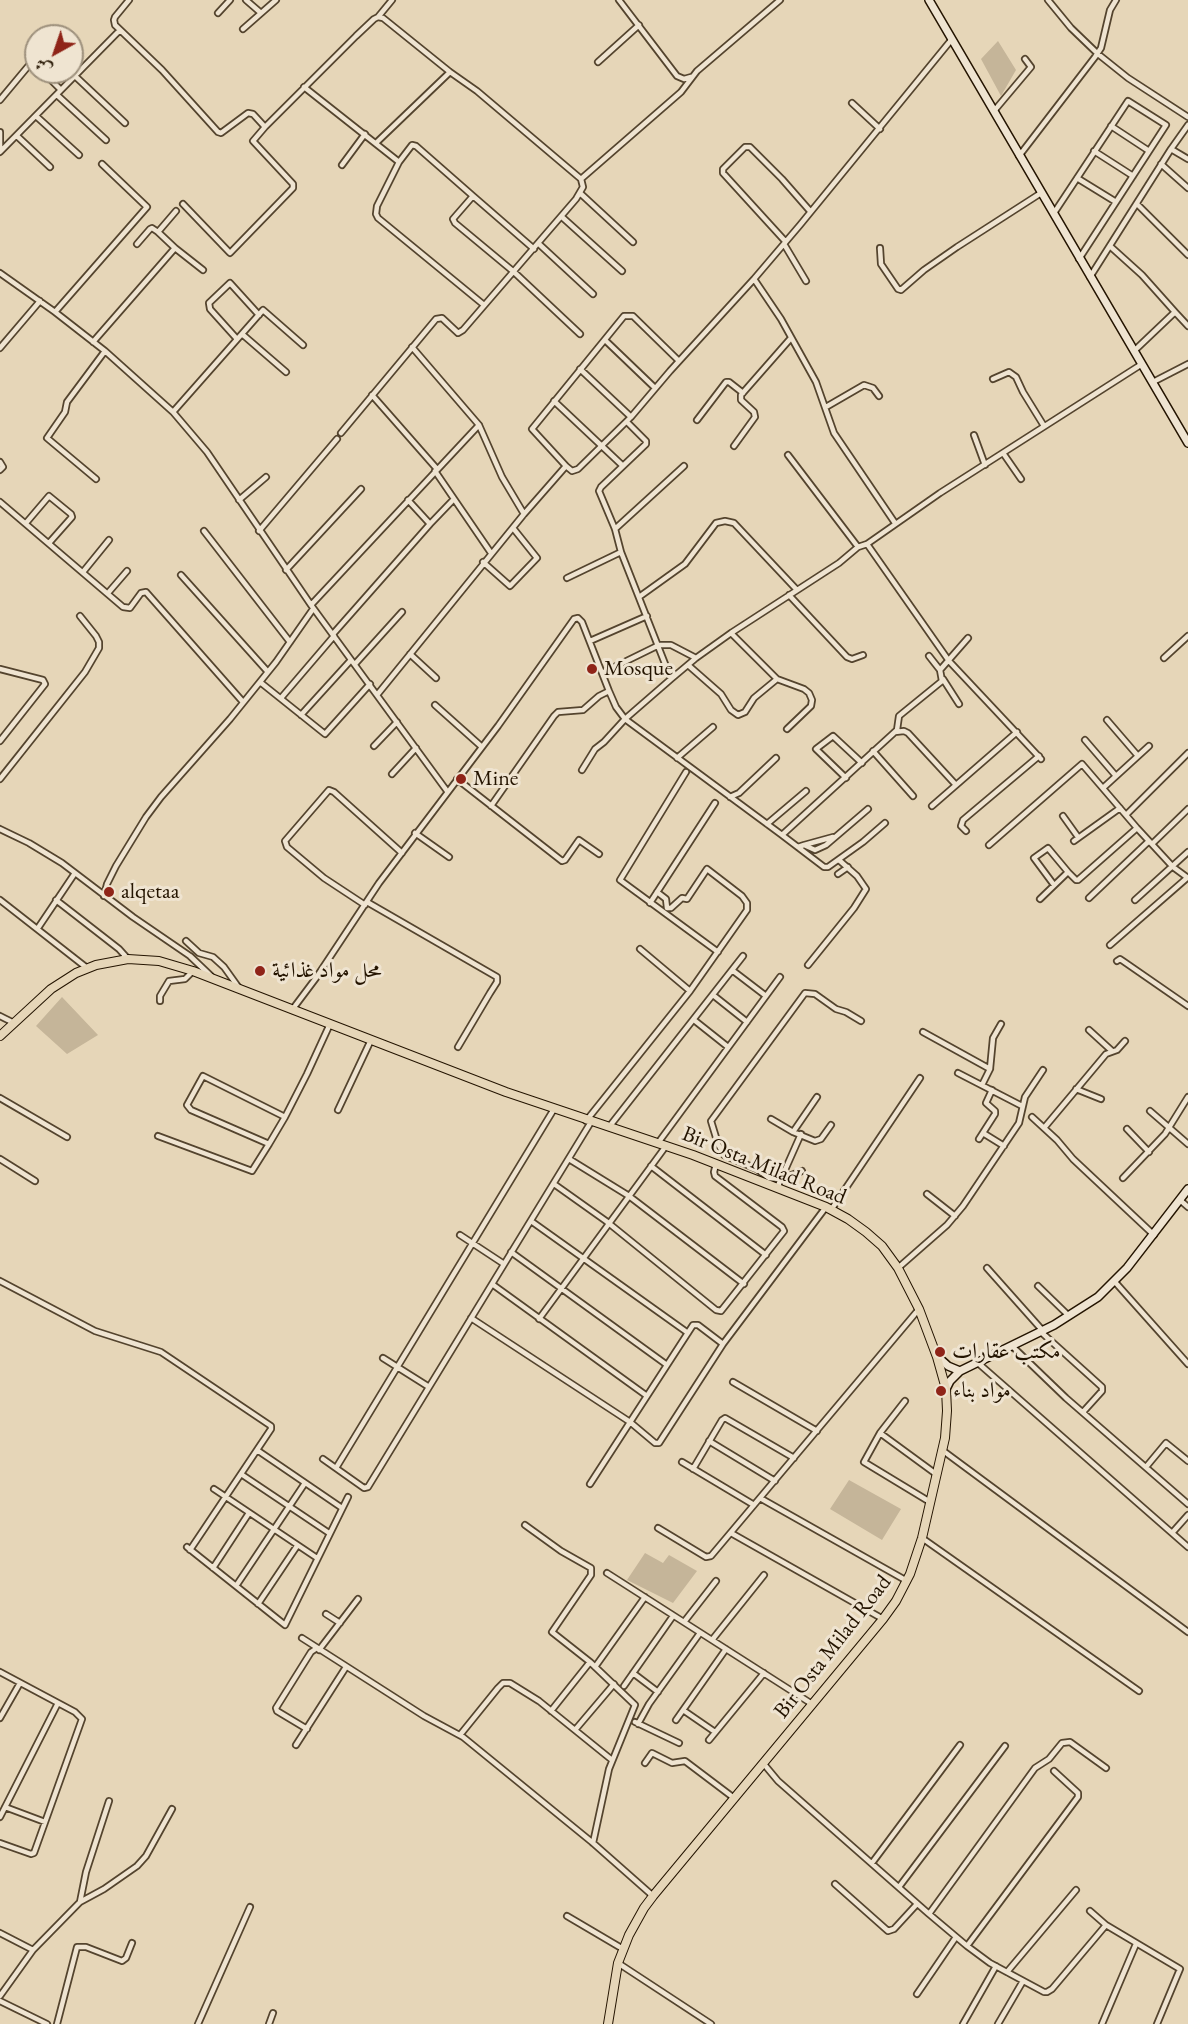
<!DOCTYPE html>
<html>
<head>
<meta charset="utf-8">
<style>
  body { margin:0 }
  #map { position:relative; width:1188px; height:2024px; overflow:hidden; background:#e6d6b8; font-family:"EB Garamond",Amiri,serif }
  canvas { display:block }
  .north { position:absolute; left:24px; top:24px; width:60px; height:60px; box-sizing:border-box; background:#efe4d1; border:2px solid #9e917d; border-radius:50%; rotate:220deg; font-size:16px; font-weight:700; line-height:24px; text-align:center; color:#241400 }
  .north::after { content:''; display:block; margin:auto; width:21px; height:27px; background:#8f2418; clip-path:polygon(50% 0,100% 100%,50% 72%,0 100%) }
</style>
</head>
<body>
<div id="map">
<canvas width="1188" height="2024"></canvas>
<div class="north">ش</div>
</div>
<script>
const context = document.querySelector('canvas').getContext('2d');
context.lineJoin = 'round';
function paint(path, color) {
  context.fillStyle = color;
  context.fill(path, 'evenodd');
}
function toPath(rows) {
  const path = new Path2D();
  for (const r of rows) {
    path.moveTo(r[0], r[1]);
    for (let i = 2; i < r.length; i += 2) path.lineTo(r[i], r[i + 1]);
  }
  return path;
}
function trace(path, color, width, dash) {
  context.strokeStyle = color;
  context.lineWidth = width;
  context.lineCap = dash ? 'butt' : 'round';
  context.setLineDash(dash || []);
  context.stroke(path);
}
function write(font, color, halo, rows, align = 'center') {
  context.font = font + ' "EB Garamond",Amiri,serif';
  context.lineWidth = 6;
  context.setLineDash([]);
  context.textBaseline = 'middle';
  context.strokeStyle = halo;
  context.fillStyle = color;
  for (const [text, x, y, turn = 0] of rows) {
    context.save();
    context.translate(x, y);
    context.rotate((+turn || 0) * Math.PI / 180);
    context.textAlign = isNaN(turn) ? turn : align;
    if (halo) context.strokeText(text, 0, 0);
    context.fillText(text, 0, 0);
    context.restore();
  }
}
paint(toPath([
  [998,41,1016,70,1001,96,981,59],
  [62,997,98,1035,67,1054,36,1026],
  [849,1480,901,1509,882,1540,830,1509],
  [645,1553,663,1563,669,1555,697,1571,673,1603,627,1580]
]), '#c5b599');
const street = toPath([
  [129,0,115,17,114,20,115,25,162,70,218,132,221,133,248,113,253,114,265,127,253,141,293,184,293,188,230,253,183,204],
  [246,0,261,13],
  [619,0,677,76,684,79,691,77],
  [1048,0,1071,28,1098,54,1128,78,1188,117],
  [218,13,230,0],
  [378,17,392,0],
  [243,29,276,0],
  [598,62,639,25],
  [43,72,61,90],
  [75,76,125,123],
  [304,87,399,162],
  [57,95,106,140],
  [0,100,30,64,36,66],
  [852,103,880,129],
  [994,111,1031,67,1025,59],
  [36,116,79,155],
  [1111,126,1149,151],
  [265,127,356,36,374,19,378,17,383,18,450,72,477,91,581,179,681,92,697,71,780,0],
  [0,132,0,147],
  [17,136,50,167],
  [376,143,450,72],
  [1171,149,1188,125],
  [1094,151,1133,176],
  [0,152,120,30],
  [1019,156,1095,57,1101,48,1110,10,1116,0],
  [1161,164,1188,188],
  [342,165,365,134],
  [1077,178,1116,202],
  [580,193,633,242],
  [473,196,416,146,412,145,399,162,377,206,376,214,378,218,484,305],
  [1137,204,1188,255],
  [1054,213,1128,101,1166,125,1079,259],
  [562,217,622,271],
  [785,241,723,173,723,169,745,147,750,147,782,179,810,211],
  [137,244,150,229,152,228,158,232],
  [539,244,593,294],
  [784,244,806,281],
  [1111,247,1142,275,1175,312,1134,351],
  [175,248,203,270],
  [880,248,881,264,898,289,901,290,924,270,957,247,1041,193],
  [534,249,473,196,453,219,455,223,514,272,580,334],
  [0,273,55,312,105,351,173,412,207,452,311,605,447,791],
  [1090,277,1171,149,1188,159],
  [754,279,781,319,816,382,834,433,895,523],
  [55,312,147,207,102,164],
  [1175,312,1188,326],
  [242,334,286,372],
  [237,339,210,309,209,303,230,283,259,315],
  [605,340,655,388],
  [93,342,175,248,158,232,176,211],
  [0,348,40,301],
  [580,369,631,417],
  [993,379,1009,372,1016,377,1023,392,1044,426],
  [1153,382,1188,364],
  [372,395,437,469],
  [554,401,623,466],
  [826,407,864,385,873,388,879,396],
  [173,412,263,310,303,345],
  [697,420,726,382,729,382,743,393],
  [341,433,436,319,442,318,458,333,463,330,576,199,583,187,581,179],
  [974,435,985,465],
  [734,446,755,417,754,412,741,400,741,395,791,338],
  [1003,453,1021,479],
  [788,455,858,547],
  [0,462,3,467,0,470],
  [566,466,532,429,624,316,633,316,679,361],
  [435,471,491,553],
  [96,479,47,438,65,412,67,402,105,351],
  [239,500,266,477],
  [0,502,123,607,130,608,141,593,146,592,243,702],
  [524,514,566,466,572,471,578,469,631,417,670,371,754,279,800,225,952,39],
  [26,523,49,496,71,514,72,517,49,543],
  [430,524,454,499],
  [615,529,684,466],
  [204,531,290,642],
  [259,531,337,439],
  [867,544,949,661,1041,759],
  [483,562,510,586,537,558,513,528],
  [286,570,361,489],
  [83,572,109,540],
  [181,575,268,672],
  [567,578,621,552],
  [108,593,127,571],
  [789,595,847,657,852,659,863,655],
  [639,597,685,564,716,523,725,521,734,523,797,590],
  [311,605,479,425],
  [731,633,777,679,804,689,809,693,812,700,811,706,787,729],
  [333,634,430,524,408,500],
  [590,641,647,616],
  [410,654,436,678],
  [929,656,940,670],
  [1164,658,1188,636],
  [355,664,402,612],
  [688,665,721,694,731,710,738,715,745,712,754,698,777,679],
  [0,669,43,680,45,684,0,741],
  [602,673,659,645,671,645,696,658],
  [671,679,696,658,731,633,839,563,858,547,867,544,940,493,1142,364],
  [943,679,959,704],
  [260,682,325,734,370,684],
  [377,695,524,514,502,477,479,425,412,347],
  [281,698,334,636],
  [435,705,482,747],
  [301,715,351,660],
  [1107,720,1138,756],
  [895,732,904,731,908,733,956,785],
  [1085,740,1116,776],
  [374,746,397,722],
  [873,751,913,796],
  [677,758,713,727],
  [582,770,595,749,604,742,625,719,671,679,621,552,615,529,599,491,601,487,646,444,646,441,627,422],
  [686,772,620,880,718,952],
  [392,774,416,748],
  [846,778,816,749,833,736,862,763],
  [0,779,85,672,99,648,99,642,96,636,80,616],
  [457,779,562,861,565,860,579,840,599,854],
  [1103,788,1149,746],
  [730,797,739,793,776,758],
  [491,806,554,716,558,712,583,710,599,696,609,691],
  [932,806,1017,732],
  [1126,815,1188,753],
  [1063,816,1078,837],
  [767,824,806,791],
  [0,829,29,843,62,863,133,917,190,956,211,976],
  [966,831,961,826,963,820,1039,756],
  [415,833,449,857],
  [782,835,824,867,828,867,863,842,885,823],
  [1074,841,1120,808],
  [1152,844,1188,809],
  [804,845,833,837],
  [989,845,1082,764,1137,828,1173,867,1188,878],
  [798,847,804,845,815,850,826,845,868,809],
  [838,874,848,867],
  [1054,885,1034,858,1048,848,1068,872],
  [104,896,107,884,116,866,146,817,161,797,230,719,276,662,313,609],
  [1089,898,1149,841],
  [1040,899,1068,872,1076,880,1078,880,1137,828],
  [0,900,87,968],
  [56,900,119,949,128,959],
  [1135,900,1188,852],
  [367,902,497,977,497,982,490,993,458,1047],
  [650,903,715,803],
  [365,905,324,878,287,847,285,841,329,790,334,792,402,853],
  [38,928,75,873],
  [186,941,199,953,213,957,224,967,239,988],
  [1110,945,1187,878],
  [640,949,690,991],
  [1117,961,1120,959,1123,961,1188,1006],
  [808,965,854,908,866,889,857,876,839,860],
  [732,970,766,996],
  [713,995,747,1022],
  [160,1001,160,996,169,981,185,979,193,971],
  [292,1010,316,978,379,883,498,726,574,619,578,618,582,622,609,691,616,707,625,719,782,835,897,730,899,716,942,681,940,670,968,638],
  [0,1016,14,1023],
  [694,1020,728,1047],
  [1089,1030,1112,1051],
  [923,1032,990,1069],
  [958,1073,1022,1106],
  [982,1085,990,1069,993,1038,1001,1024],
  [1076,1089,1101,1099],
  [0,1098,67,1137],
  [338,1110,371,1040],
  [1150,1111,1188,1144],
  [285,1117,203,1076,187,1105,191,1110,269,1144,285,1117,307,1074,330,1024],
  [1032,1117,1057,1140,1073,1159,1154,1235],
  [771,1119,793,1132,815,1141,821,1139,831,1125],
  [586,1121,690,991,747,910,747,903,742,896,707,869,687,899,682,898,671,908,667,908,666,899,657,892],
  [609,1127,743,956],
  [1044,1128,1106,1054,1117,1050,1125,1041],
  [1127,1129,1149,1152],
  [793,1132,817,1097],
  [983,1133,1004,1146],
  [158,1136,252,1171,269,1144],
  [979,1139,995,1114,995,1111,986,1103,992,1090],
  [658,1143,780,977],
  [0,1159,35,1181],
  [569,1159,629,1196,744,1284],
  [651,1166,766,1255],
  [802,1171,781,1179,769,1178,757,1169,724,1155,718,1144,711,1121,805,993,815,994,836,1009,846,1012,861,1021],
  [1123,1178,1165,1134,1188,1097],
  [554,1184,606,1221,716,1310,721,1311,784,1231,782,1227,715,1176,714,1172,716,1164],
  [777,1188,801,1134],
  [927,1194,955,1216],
  [1180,1200,1188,1207],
  [831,1210,920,1078],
  [531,1221,688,1333],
  [460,1235,504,1264],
  [511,1252,667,1365],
  [898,1268,947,1225,963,1206,1019,1123,1025,1097,1043,1070],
  [987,1268,1043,1331],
  [0,1281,95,1331,161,1352,271,1426,271,1429,190,1550],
  [1115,1282,1188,1364],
  [492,1284,647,1396],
  [1038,1286,1069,1316],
  [471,1318,630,1422,655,1443,659,1443,723,1344,826,1207],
  [539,1319,666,1146],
  [1041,1332,1102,1387,1102,1391,1083,1412],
  [1012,1346,1066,1398,1188,1504],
  [383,1358,429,1387],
  [978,1363,1188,1547],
  [733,1382,817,1431],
  [905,1401,880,1433,864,1462,930,1502],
  [880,1433,936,1474],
  [709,1441,775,1481],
  [257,1450,342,1508],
  [942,1450,1188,1632],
  [323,1459,364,1488,368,1487,591,1122],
  [682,1462,754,1505],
  [1146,1467,1166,1443,1188,1461],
  [336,1468,554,1109],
  [693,1469,722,1420,725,1418,794,1458],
  [241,1474,329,1533],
  [590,1484,693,1325,698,1325,723,1344],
  [214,1489,317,1558],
  [760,1498,907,1581],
  [525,1525,561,1551,591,1568,591,1575,552,1632,590,1662,635,1705,609,1769,593,1843],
  [658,1528,706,1557,711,1556,919,1309],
  [731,1533,883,1619],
  [1172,1533,1188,1515],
  [922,1538,1139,1691],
  [187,1547,285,1625,348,1497],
  [213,1568,249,1513],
  [607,1573,812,1704],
  [236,1586,305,1483],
  [258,1604,297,1546],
  [326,1614,340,1623],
  [684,1622,716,1581],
  [302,1638,424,1716,463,1737,593,1843,653,1896],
  [712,1640,764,1575],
  [319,1650,358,1599],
  [595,1667,645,1597],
  [0,1672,75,1712,82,1719,34,1853,31,1854,0,1843],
  [633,1673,658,1692],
  [624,1686,673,1616],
  [683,1710,715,1732],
  [551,1711,590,1662],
  [0,1718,20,1683],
  [676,1720,726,1649],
  [635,1722,679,1743],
  [638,1724,649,1704,700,1633],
  [307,1729,277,1711,276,1708,311,1652,317,1648],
  [575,1730,614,1684],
  [460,1735,498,1688,503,1683,510,1683,539,1701,612,1760],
  [709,1740,764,1673],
  [296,1745,346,1667],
  [645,1763,652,1753,672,1763,685,1761,734,1798],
  [763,1763,778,1781,929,1914,1035,1768,1049,1759,1062,1743,1070,1742,1106,1768],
  [5,1807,45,1822],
  [0,1817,58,1703],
  [872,1863,960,1745],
  [835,1884,888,1931,894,1929,917,1904],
  [899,1887,1005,1746],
  [80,1902,104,1889,137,1866,146,1856,172,1809],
  [929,1914,967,1946,990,1963,1044,1992,1047,1992,1052,1989,1106,1925,1090,1911],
  [567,1916,623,1949],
  [1106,1925,1180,1969,1157,2024],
  [0,1933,33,1950],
  [967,1946,1078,1797,1078,1793,1054,1771],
  [618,1963,711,2024],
  [1007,1972,1076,1890],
  [917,1994,956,1937],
  [0,1996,33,1950,80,1902,86,1872,109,1801],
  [0,2001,47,2024],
  [57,2024,77,1947,86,1947,122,1961,126,1958,132,1943],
  [198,2024,250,1907],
  [269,2024,273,2013],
  [963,2024,996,1966],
  [998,2024,1023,1981],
  [1102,2024,1136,1944]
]);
const secondary = toPath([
  [929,0,1188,443],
  [938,1357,948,1366,960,1371],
  [946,1389,950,1381,960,1371,1054,1325,1098,1297,1127,1268,1188,1189]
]);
const primary = toPath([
  [0,1036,51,989,76,973,96,965,128,959,159,961,193,971,506,1092,693,1155,826,1207,848,1219,866,1232,882,1246,898,1268,919,1309,937,1357,946,1389,947,1411,945,1438,922,1538,910,1574,896,1601,883,1619,653,1896,644,1908,629,1935,618,1963,608,2024]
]);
trace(street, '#54442e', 8);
trace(secondary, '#241400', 10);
trace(primary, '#241400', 10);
trace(street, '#efe4d1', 4.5);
trace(secondary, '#efe4d1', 7);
trace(primary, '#e6d6b8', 8);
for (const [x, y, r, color] of [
  [592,669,6,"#8f2418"],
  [461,779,6,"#8f2418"],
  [109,892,6,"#8f2418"],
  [260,971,6,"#8f2418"],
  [940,1352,6,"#8f2418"],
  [941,1391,6,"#8f2418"]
]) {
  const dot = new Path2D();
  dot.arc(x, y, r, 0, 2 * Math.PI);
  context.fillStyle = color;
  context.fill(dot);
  trace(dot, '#efe4d1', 2);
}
write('22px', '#241400', '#efe4d1', [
  ["Mosque",604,669],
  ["Mine",473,779],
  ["alqetaa",121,892],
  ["محل مواد غذائية",272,971],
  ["مكتب عقارات",952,1352],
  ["مواد بناء",953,1391]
], 'left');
write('22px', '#241400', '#efe4d1', [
  ["Bir Osta Milad Road",764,1166,22],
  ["Bir Osta Milad Road",833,1647,-52]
]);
</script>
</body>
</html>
